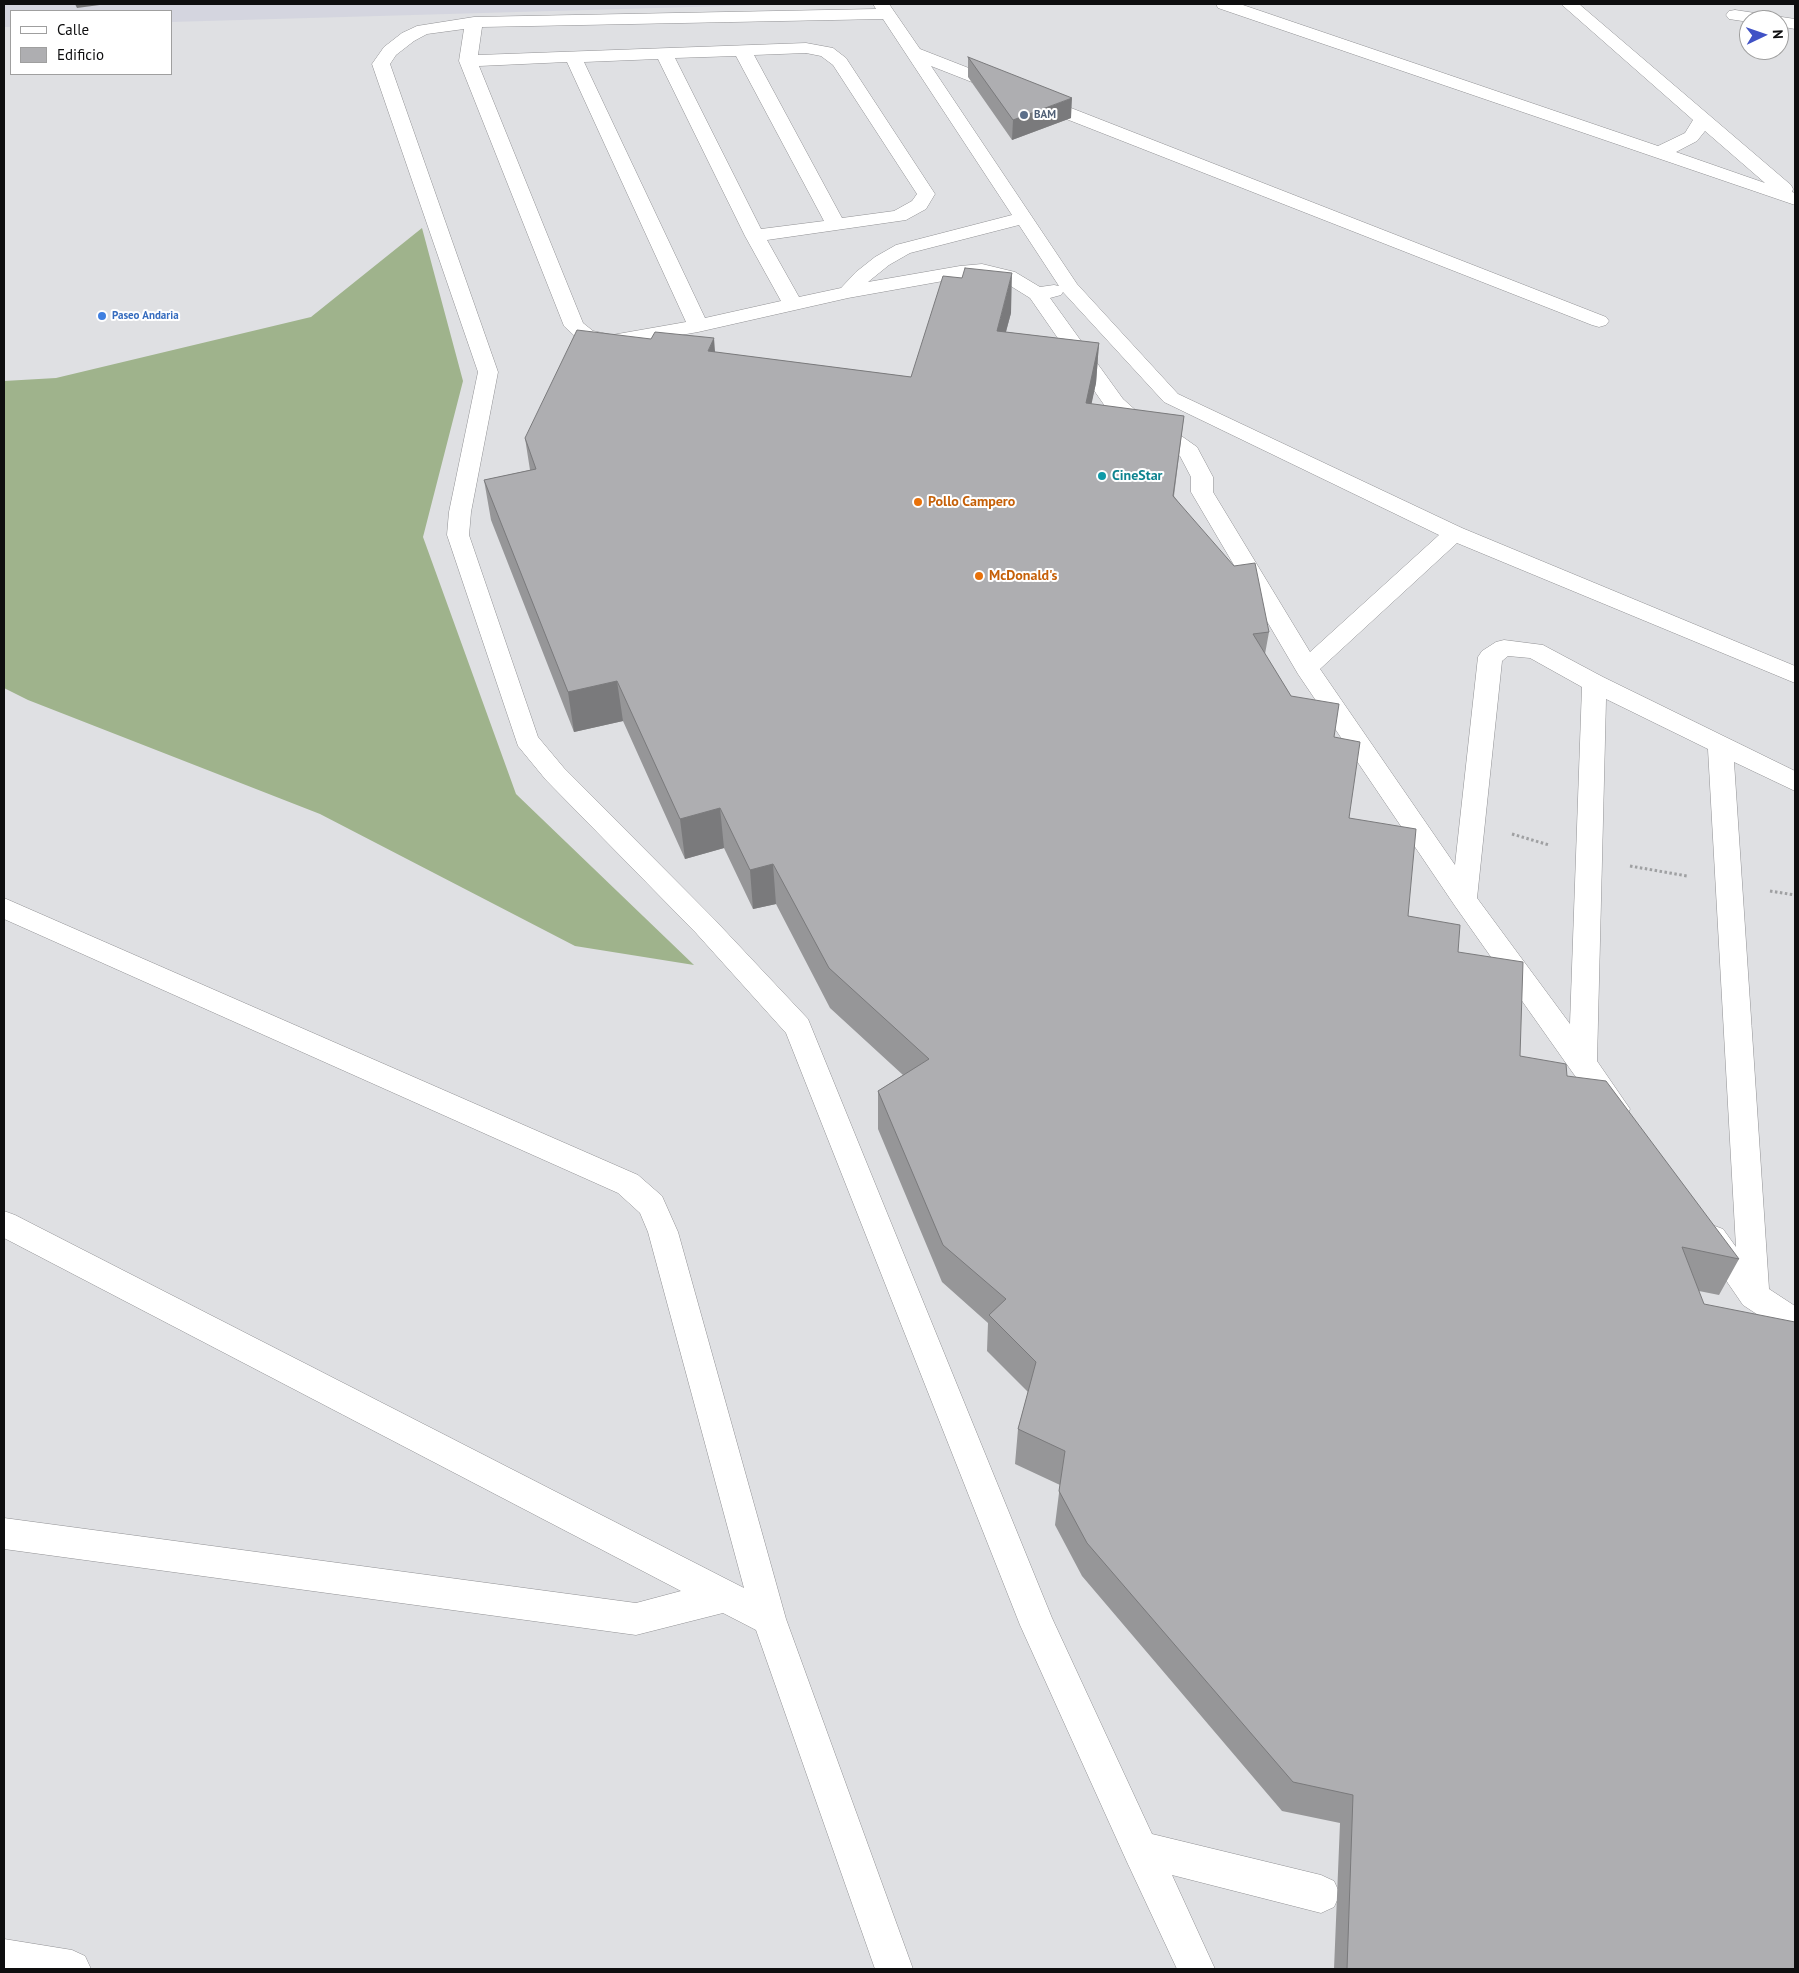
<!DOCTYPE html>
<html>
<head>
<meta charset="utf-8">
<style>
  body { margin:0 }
  #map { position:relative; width:1799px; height:1973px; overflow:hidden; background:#dfe0e3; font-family:"PT Sans",sans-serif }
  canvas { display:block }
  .frame { position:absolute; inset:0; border:5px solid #0e0e0f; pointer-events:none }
  .legend { position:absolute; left:10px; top:10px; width:162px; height:65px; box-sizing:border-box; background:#fff; border:1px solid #9f9f9f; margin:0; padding:6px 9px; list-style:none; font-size:15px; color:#0e0e0f }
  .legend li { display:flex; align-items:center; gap:10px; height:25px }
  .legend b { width:25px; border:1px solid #9f9f9f }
  .north { position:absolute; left:1739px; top:10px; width:50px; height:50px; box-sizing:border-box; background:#fff; border:1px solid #9f9f9f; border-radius:50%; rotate:87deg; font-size:14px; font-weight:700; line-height:20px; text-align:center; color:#0e0e0f }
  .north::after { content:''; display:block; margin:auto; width:18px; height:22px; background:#4052c6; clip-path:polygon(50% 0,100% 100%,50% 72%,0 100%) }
</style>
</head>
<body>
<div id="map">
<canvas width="1799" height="1973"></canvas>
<div class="frame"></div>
<ul class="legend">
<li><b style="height:6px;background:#fff"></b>Calle</li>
<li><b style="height:14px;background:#aeaeb1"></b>Edificio</li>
</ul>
<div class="north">N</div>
</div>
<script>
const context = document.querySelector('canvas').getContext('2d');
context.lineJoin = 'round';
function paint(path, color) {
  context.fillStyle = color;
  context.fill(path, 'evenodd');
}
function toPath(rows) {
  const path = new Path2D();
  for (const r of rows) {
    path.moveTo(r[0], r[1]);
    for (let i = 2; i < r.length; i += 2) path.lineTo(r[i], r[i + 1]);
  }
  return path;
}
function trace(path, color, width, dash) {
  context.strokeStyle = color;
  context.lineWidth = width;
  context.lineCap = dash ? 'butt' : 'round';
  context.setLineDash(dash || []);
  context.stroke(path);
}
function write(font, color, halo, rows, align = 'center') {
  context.font = font + ' "PT Sans",sans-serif';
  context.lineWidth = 4;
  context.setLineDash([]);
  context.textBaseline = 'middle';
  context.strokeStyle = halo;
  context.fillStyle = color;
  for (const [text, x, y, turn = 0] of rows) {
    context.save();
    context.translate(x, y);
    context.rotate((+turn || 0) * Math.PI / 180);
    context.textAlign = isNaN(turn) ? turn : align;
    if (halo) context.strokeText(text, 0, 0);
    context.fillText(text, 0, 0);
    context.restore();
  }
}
paint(toPath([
  [4,4,795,4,171,22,171,11,11,11,11,27,4,27]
]), '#d4d5df');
paint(toPath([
  [422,228,463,381,423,537,516,794,694,965,575,946,320,814,28,700,4,688,4,381,56,378,311,317]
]), '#9fb38c');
const minor = toPath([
  [873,4,889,4,920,49,1606,317,1609,321,1606,325,1599,327,1592,325,931,66,1077,284,1178,394,1462,528,1795,666,1795,683,1457,543,1320,669,1455,865,1478,657,1482,651,1496,642,1504,640,1543,645,1603,677,1795,771,1795,791,1734,762,1769,1289,1795,1306,1795,1335,1784,1332,1743,1305,1697,1238,1701,1229,1712,1225,1723,1229,1736,1247,1708,749,1606,699,1597,1061,1630,1109,1626,1117,1616,1121,1606,1117,1573,1073,1455,906,1298,674,1191,492,1191,477,1180,456,1164,445,1134,433,1107,409,1030,298,1001,280,982,276,960,278,848,298,698,332,612,347,579,340,564,326,459,61,464,29,427,34,414,41,396,55,390,64,498,372,471,512,469,535,538,737,564,768,714,919,808,1019,1052,1618,1152,1834,1321,1875,1334,1881,1340,1894,1334,1907,1321,1913,1172,1875,1215,1969,1177,1969,1127,1862,1020,1625,786,1033,696,933,546,780,518,746,447,535,449,512,478,372,372,64,384,47,402,33,417,26,474,17,876,9,873,4],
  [883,19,1012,215,896,245,875,257,856,272,841,288,799,297,767,240,906,220,926,209,935,194,846,58,833,48,806,43,478,55,482,27,883,19],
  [806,53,821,56,833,65,917,194,912,201,894,211,842,218,754,55,806,53],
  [736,56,824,221,761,229,675,58,736,56],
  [658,59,745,236,781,301,705,318,584,62,658,59],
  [567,62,686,322,612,335,593,331,583,323,479,66,567,62],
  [1019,225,1059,286,1054,285,1040,287,1015,272,982,264,960,266,868,282,889,265,910,253,1019,225],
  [1063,292,1164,402,1439,535,1310,652,1213,492,1213,477,1197,447,1180,435,1150,423,1123,399,1050,298,1061,295,1063,292],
  [1508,656,1530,658,1582,687,1570,1024,1477,898,1502,661,1508,656],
  [1216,4,1240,4,1658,146,1685,133,1693,120,1561,4,1579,4,1791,185,1793,189,1792,192,1795,193,1795,205,1218,8,1216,4],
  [1705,131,1765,183,1676,152,1697,141,1705,131],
  [1735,10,1795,19,1795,29,1779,26,1779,20,1749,20,1749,22,1729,19,1726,15,1729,11,1735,10],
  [4,898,638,1175,662,1196,678,1232,786,1619,913,1969,875,1969,756,1630,723,1613,636,1635,4,1549,4,1518,636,1603,681,1591,4,1238,4,1211,15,1215,744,1588,648,1232,640,1213,618,1193,4,919,4,898],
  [4,1939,72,1950,85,1956,91,1969,4,1969,4,1939]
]);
trace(minor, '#919194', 1);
trace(toPath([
  [1512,834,1549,845],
  [1630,866,1687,876],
  [1770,891,1795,895]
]), '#9fa0a2', 3, [2.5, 2.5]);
paint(minor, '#fff');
paint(toPath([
  [968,57,1071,118,1012,140,968,77],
  [1011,313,1006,332,1099,343,1096,383,1091,404,1184,416,1174,496,1269,632,1265,654,1291,696,1334,737,1349,818,1408,916,1458,952,1520,1056,1567,1076,1739,1259,1719,1295,1699,1291,1795,1969,1334,1969,1340,1823,1282,1811,1082,1576,1055,1525,1060,1485,1015,1464,1018,1429,1028,1392,987,1351,988,1323,942,1282,878,1129,878,1091,903,1075,830,1008,776,904,753,909,724,848,685,859,623,721,574,732,491,520,484,480,530,470,525,438,651,339,715,352,911,377]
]), '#969698');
paint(toPath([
  [75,4,107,4,77,8],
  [1072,98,1071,118,1012,140,1013,120],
  [1012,273,1011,313,995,371,997,331],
  [714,338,717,378,708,351],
  [1099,343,1096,383,1083,444,1086,403],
  [617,681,623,721,574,732,568,692],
  [720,808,724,848,685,859,680,819],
  [773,864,776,904,753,909,750,870]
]), '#7a7a7c');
const building = toPath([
  [968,57,1072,98,1013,120,968,57],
  [965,268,1012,273,997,331,1099,343,1086,403,1184,416,1173,496,1234,566,1255,563,1269,632,1253,634,1291,696,1339,704,1334,737,1360,742,1349,818,1416,829,1408,916,1460,925,1458,952,1523,962,1520,1056,1566,1064,1567,1076,1606,1081,1739,1259,1682,1247,1704,1304,1795,1322,1795,1969,1347,1969,1353,1795,1293,1782,1087,1543,1059,1491,1065,1451,1018,1429,1036,1362,989,1315,1006,1299,943,1245,878,1091,929,1059,829,968,773,864,750,870,720,808,680,819,617,681,568,692,484,480,536,469,525,438,577,330,651,339,655,332,714,338,708,351,911,377,943,276,962,278,965,268]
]);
paint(building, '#aeaeb1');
trace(building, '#7a7a7c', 1);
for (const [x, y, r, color] of [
  [1024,115,5,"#5c6f8a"],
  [102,316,5,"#3f7fe0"],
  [1102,476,5,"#0f9aa8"],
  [918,502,5,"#e8710a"],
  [979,576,5,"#e8710a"]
]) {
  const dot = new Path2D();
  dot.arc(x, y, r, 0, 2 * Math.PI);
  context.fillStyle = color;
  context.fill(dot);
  trace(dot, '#fff', 2);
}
write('bold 11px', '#4e5e75', '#fff', [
  ["BAM",1034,115]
], 'left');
write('bold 11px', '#366cbe', '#fff', [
  ["Paseo Andaria",112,316]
], 'left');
write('bold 14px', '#0d838f', '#fff', [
  ["CineStar",1112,476]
], 'left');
write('bold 14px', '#c56008', '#fff', [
  ["Pollo Campero",928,502],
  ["McDonald's",989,576]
], 'left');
</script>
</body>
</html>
